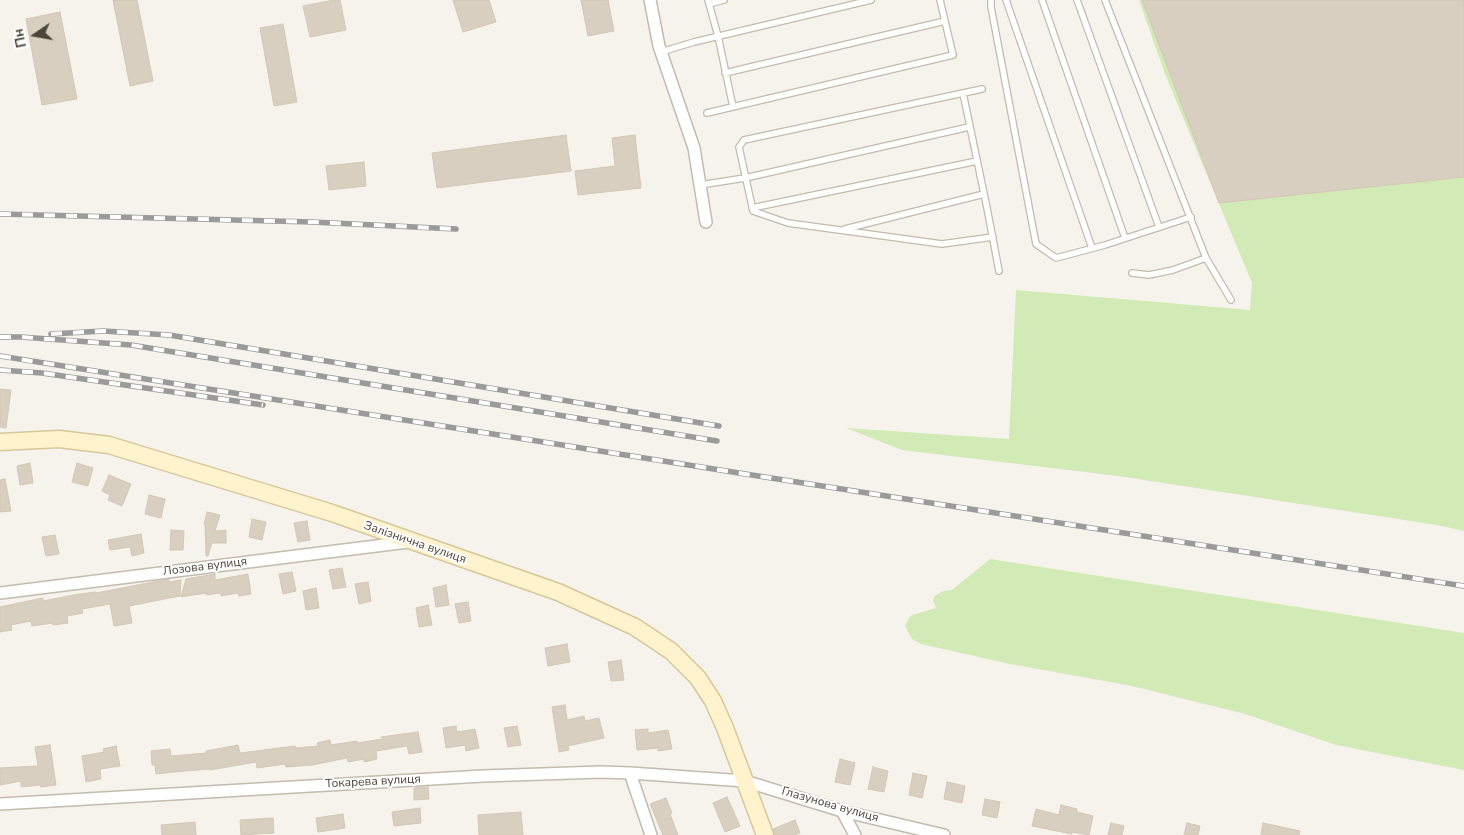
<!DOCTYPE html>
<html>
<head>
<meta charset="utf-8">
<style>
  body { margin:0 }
  #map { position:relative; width:1464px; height:835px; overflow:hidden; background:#f6f3ec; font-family:"Nunito Sans",sans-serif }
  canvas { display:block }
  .north { position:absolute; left:10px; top:10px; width:50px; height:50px; -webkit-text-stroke:4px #fff; paint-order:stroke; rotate:258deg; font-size:14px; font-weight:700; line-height:20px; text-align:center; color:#4b4439 }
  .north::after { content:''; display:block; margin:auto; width:18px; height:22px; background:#4b4439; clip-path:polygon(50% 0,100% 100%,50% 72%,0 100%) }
</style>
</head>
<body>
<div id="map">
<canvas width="1464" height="835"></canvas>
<div class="north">Пн</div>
</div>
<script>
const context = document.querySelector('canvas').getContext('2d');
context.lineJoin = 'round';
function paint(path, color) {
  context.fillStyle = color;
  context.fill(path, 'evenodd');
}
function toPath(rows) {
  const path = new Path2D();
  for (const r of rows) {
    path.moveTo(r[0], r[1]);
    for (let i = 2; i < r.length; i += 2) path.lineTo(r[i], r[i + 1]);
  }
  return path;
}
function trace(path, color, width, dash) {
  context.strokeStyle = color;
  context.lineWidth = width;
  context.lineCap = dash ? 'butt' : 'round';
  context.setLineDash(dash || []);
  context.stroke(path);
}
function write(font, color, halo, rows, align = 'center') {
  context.font = font + ' "Nunito Sans",sans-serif';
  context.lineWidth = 4;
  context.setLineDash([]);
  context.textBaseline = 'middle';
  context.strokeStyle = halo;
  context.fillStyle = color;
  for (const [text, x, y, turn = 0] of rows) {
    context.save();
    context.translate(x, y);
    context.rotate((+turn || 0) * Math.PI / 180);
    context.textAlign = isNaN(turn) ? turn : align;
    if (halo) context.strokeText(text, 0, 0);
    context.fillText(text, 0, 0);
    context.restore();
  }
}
paint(toPath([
  [1139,0,1464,0,1464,531,1437,525,1118,476,902,450,846,428,1009,439,1016,290,1250,310,1252,283,1165,74],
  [990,559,1464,633,1464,770,1336,745,1245,714,1132,686,1010,664,921,644,912,639,905,626,909,618,912,615,936,608,933,600,935,596,943,591,952,590]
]), '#d2eab5');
const building = toPath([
  [113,0,137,0,153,81,130,86,113,0],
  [334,0,340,0,346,30,310,37,303,6,334,0],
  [453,0,489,0,496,22,463,32,453,0],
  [581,0,608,0,614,31,588,36,581,0],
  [1142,0,1464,0,1464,177,1219,203,1142,0],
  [60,12,77,99,42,105,26,19,60,12],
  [283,24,297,102,274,106,260,28,283,24],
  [566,135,571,171,437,188,432,153,566,135],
  [635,135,641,188,578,195,575,171,615,166,612,138,635,135],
  [364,162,366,186,329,190,326,166,364,162],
  [0,389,11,390,6,428,0,427,0,389],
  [30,463,33,483,20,485,17,466,30,463],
  [77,463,93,468,88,486,72,482,77,463],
  [109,475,131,484,122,506,108,500,110,495,102,491,109,475],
  [5,479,11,511,0,512,0,480,5,479],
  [149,495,165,499,161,518,145,514,149,495],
  [207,512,220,515,215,531,226,530,226,543,212,543,208,556,206,556,205,524,204,524,207,512],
  [252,519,266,522,262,540,249,537,252,519],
  [307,521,310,540,298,542,294,523,307,521],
  [171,530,184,531,183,550,170,550,171,530],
  [141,534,144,553,132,556,130,547,110,550,108,540,141,534],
  [55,535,59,554,46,556,42,537,55,535],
  [342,568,346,587,333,589,329,570,342,568],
  [292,572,296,591,283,594,279,574,292,572],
  [215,574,215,580,248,574,251,594,239,596,238,593,221,596,221,593,206,595,206,593,181,597,186,579,215,574],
  [169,579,169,582,181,580,180,596,129,606,132,623,114,626,110,604,82,609,83,613,67,616,68,623,53,625,53,623,32,626,31,621,11,625,12,630,0,632,0,607,43,598,43,601,79,594,96,592,96,593,169,579],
  [368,582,371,601,359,604,355,584,368,582],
  [446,585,449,605,436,607,433,588,446,585],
  [316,588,319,608,306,610,303,591,316,588],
  [468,602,471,621,459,623,455,604,468,602],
  [428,605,432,625,419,627,416,608,428,605],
  [567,644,570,662,548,666,545,648,567,644],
  [621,660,624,680,611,681,608,662,621,660],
  [565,705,567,720,584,716,585,721,599,718,604,738,568,746,569,750,559,752,552,707,565,705],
  [456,726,457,732,475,729,479,748,466,751,465,745,446,748,443,728,456,726],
  [517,726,521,745,508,747,504,728,517,726],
  [648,729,648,733,668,730,672,749,658,751,658,748,637,750,635,730,648,729],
  [418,732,422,752,409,754,407,746,376,751,377,759,364,762,364,759,348,762,347,758,312,765,286,767,285,764,257,768,256,762,210,770,210,769,173,772,156,774,155,765,152,765,151,751,170,749,171,756,207,753,206,751,238,745,240,753,295,746,296,748,318,746,317,743,330,740,331,745,357,741,358,743,382,739,381,737,418,732],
  [50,745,56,785,41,787,40,785,21,787,21,781,0,785,0,768,38,766,35,747,50,745],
  [116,746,120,766,100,769,101,779,86,782,82,756,104,752,103,749,116,746],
  [840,759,855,763,850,785,835,782,840,759],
  [873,767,888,771,884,792,868,789,873,767],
  [913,773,927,776,922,798,909,795,913,773],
  [947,782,965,786,962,803,944,799,947,782],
  [428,787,429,799,414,800,414,788,428,787],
  [727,797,740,826,725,832,713,803,727,797],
  [666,798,672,813,670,814,678,835,663,835,650,804,666,798],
  [985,799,1000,802,997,818,982,815,985,799],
  [1061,805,1077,809,1077,812,1093,816,1089,835,1072,832,1072,834,1032,826,1036,809,1059,815,1061,805],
  [420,808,421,823,394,826,392,812,420,808],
  [521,812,523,835,479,835,478,815,521,812],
  [343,814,345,828,318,832,316,818,343,814],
  [273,818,274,833,241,835,240,820,273,818],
  [795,820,800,833,794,835,775,835,773,829,795,820],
  [195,822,196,835,162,835,161,825,195,822],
  [1111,823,1124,826,1122,835,1108,835,1111,823],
  [1187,823,1200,826,1198,835,1184,835,1187,823],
  [1263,823,1300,831,1299,835,1261,835,1263,823]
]);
paint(building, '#d8cfc1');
trace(building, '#d3c7b4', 1);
const service = toPath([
  [708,0,718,36,733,107],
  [991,0,991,7,1036,244,1056,258,1105,245,1191,217],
  [1006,0,1092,248],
  [1042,0,1125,238],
  [1077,0,1159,227],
  [1105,0,1206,258,1231,300],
  [709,4,724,0],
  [661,52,694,42,871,0],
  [725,73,945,21],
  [982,89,744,140,739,147,753,211,788,223,942,244,993,237],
  [963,93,987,208,999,271],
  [707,113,953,55,940,0],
  [700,185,745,178,969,127],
  [752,208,977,161],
  [845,229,984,194],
  [1132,273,1149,275,1173,270,1206,258]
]);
const minor = toPath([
  [650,0,659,46,694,148,706,222],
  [0,593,408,542],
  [630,773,651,835],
  [0,804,483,776,601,772,630,773,745,781,842,811,944,835],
  [842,811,855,835]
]);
const secondary = toPath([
  [0,442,59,439,109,445,332,513,558,592,635,627,671,651,698,678,713,701,725,728,765,835]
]);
trace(service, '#c2bbae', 8);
trace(minor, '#c2bbae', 14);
trace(secondary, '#d6c79b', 19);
trace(service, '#fff', 5.5);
trace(minor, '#fff', 11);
trace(secondary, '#fff3cd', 16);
const rail = toPath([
  [0,214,312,222,456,229],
  [51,334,103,331,169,335,719,426],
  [0,337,21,337,131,345,717,441],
  [0,356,739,473,1464,586],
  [0,370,42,373,263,405]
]);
trace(rail, '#9a9a9a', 5.5);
trace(rail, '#fff', 4, [11]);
write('12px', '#4b4439', '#fff', [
  ["Залізнична вулиця",415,543,19],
  ["Лозова вулиця",205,567,-7],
  ["Токарева вулиця",373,782,-3],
  ["Глазунова вулиця",830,805,16]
]);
</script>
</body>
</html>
